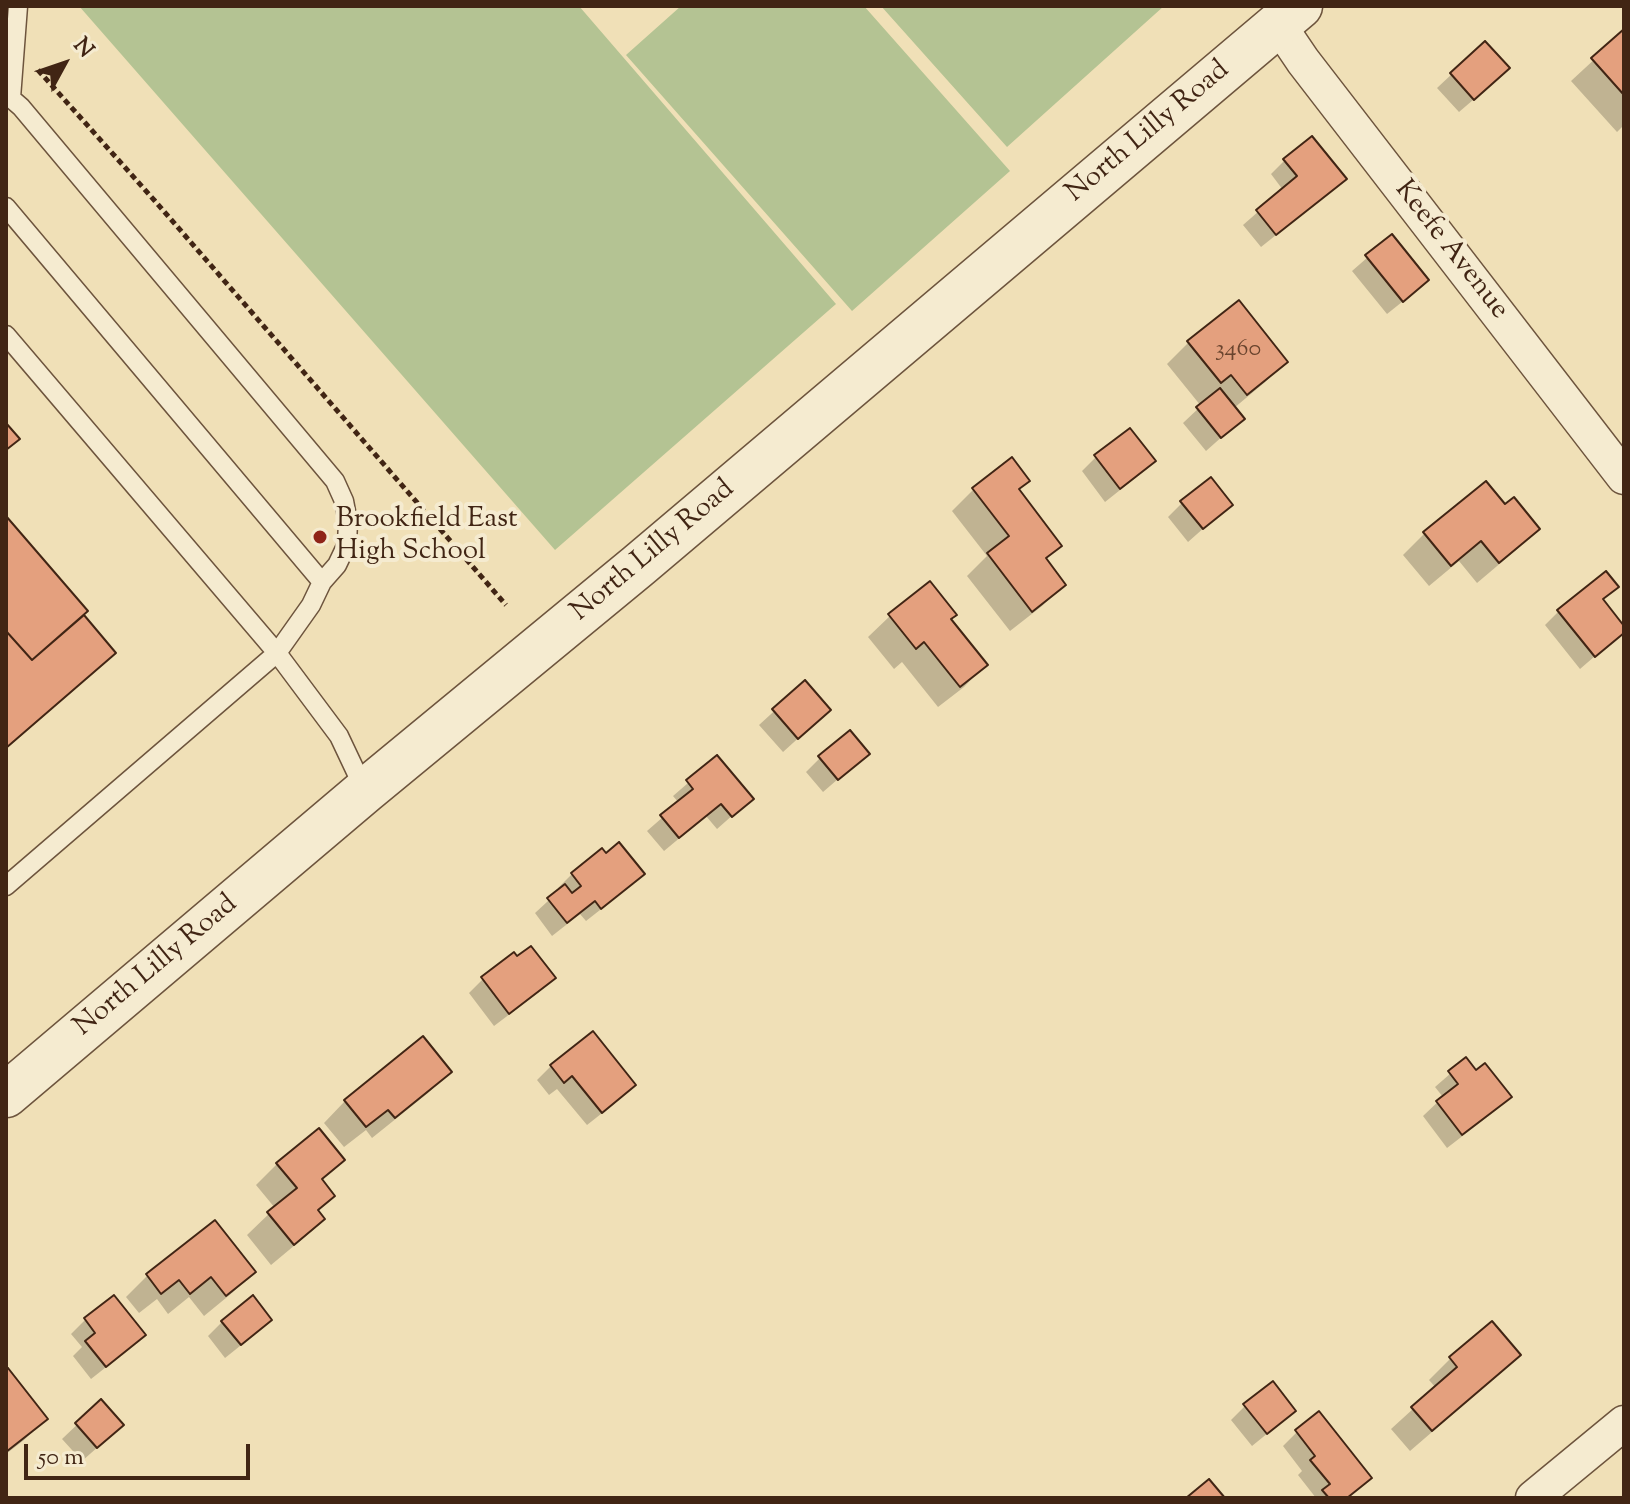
<!DOCTYPE html>
<html>
<head>
<meta charset="utf-8">
<style>
  body { margin:0 }
  #map { position:relative; width:1630px; height:1504px; overflow:hidden; background:#f0e0b7; font-family:"Sorts Mill Goudy",serif }
  canvas { display:block }
  .frame { position:absolute; inset:0; border:8px solid #412514; pointer-events:none }
  .north { position:absolute; left:24px; top:24px; width:80px; height:80px; -webkit-text-stroke:6px #f5ebd0; paint-order:stroke; rotate:50deg; font-size:22px; font-weight:700; line-height:32px; text-align:center; color:#412514 }
  .north::after { content:''; display:block; margin:auto; width:28px; height:36px; background:#412514; clip-path:polygon(50% 0,100% 100%,50% 72%,0 100%) }
  .scale { position:absolute; left:24px; top:1444px; width:226px; height:36px; box-sizing:border-box; border:4px solid #412514; border-top:0; padding-left:10px; font-size:24px; line-height:28px; white-space:nowrap; color:#412514; -webkit-text-stroke:6px #f5ebd0; paint-order:stroke }
</style>
</head>
<body>
<div id="map">
<canvas width="1630" height="1504"></canvas>
<div class="frame"></div>
<div class="north">N</div>
<div class="scale">50 m</div>
</div>
<script>
const context = document.querySelector('canvas').getContext('2d');
context.lineJoin = 'round';
function paint(path, color) {
  context.fillStyle = color;
  context.fill(path, 'evenodd');
}
function toPath(rows) {
  const path = new Path2D();
  for (const r of rows) {
    path.moveTo(r[0], r[1]);
    for (let i = 2; i < r.length; i += 2) path.lineTo(r[i], r[i + 1]);
  }
  return path;
}
function trace(path, color, width, dash) {
  context.strokeStyle = color;
  context.lineWidth = width;
  context.lineCap = dash ? 'butt' : 'round';
  context.setLineDash(dash || []);
  context.stroke(path);
}
function write(font, color, halo, rows, align = 'center') {
  context.font = font + ' "Sorts Mill Goudy",serif';
  context.lineWidth = 8;
  context.setLineDash([]);
  context.textBaseline = 'middle';
  context.strokeStyle = halo;
  context.fillStyle = color;
  for (const [text, x, y, turn = 0] of rows) {
    context.save();
    context.translate(x, y);
    context.rotate((+turn || 0) * Math.PI / 180);
    context.textAlign = isNaN(turn) ? turn : align;
    if (halo) context.strokeText(text, 0, 0);
    context.fillText(text, 0, 0);
    context.restore();
  }
}
paint(toPath([
  [79,6,579,6,836,304,555,550],
  [681,6,864,6,1010,171,852,311,626,55],
  [881,6,1164,6,1007,147]
]), '#b4c393');
paint(toPath([
  [1624,32,1624,125,1617,132,1571,81],
  [1485,43,1494,82,1459,112,1437,88],
  [1285,160,1344,178,1330,192,1261,247,1243,225,1283,190,1271,174],
  [1391,237,1412,294,1387,314,1352,271],
  [1239,303,1286,362,1264,383,1234,408,1242,419,1206,451,1183,423,1201,406,1167,364,1188,343],
  [1096,457,1153,461,1139,475,1105,502,1082,471],
  [1028,480,1017,491,1060,545,1045,560,1063,585,1042,606,1010,631,967,576,987,556,952,511,973,490],
  [1182,503,1231,504,1188,542,1168,517],
  [1504,507,1538,529,1516,550,1477,583,1459,561,1429,586,1403,555,1425,533],
  [6,519,81,615,113,653,92,674,6,749],
  [1616,587,1602,601,1624,629,1624,631,1580,669,1545,625,1559,611],
  [890,616,949,620,985,665,964,687,938,707,902,662,894,669,868,637],
  [805,683,814,724,783,752,759,725],
  [867,754,823,792,806,772,820,758],
  [717,758,751,799,717,829,706,816,664,851,647,831,679,803,673,796],
  [572,874,642,874,628,888,586,921,580,914,552,936,535,913,560,890,558,888],
  [517,959,553,978,539,992,494,1026,469,993,483,979],
  [592,1034,634,1085,620,1099,587,1125,557,1089,549,1095,537,1080,551,1066],
  [1466,1060,1476,1073,1509,1097,1495,1111,1447,1148,1423,1116,1443,1097,1435,1087],
  [449,1072,428,1093,372,1138,366,1130,344,1147,324,1123,345,1101],
  [343,1160,321,1181,333,1196,317,1211,323,1219,301,1240,271,1265,247,1235,275,1208,256,1185,277,1164],
  [215,1223,254,1272,232,1293,204,1316,189,1297,168,1314,157,1299,139,1313,126,1297,147,1276],
  [113,1297,143,1335,129,1349,91,1379,73,1356,82,1347,71,1334,85,1320],
  [269,1320,255,1334,225,1358,208,1336,222,1322],
  [1492,1323,1519,1355,1497,1376,1410,1451,1391,1429,1436,1388,1429,1380,1450,1359],
  [6,1372,46,1418,24,1440,6,1454],
  [101,1402,107,1439,82,1461,62,1439],
  [1245,1406,1293,1410,1279,1424,1252,1446,1231,1420],
  [1297,1432,1369,1478,1347,1498,1316,1498,1298,1475,1302,1471,1283,1446]
]), '#0003');
const building = toPath([
  [1624,29,1624,95,1591,58,1624,29],
  [1485,41,1510,68,1474,100,1450,73,1485,41],
  [1312,136,1347,179,1276,235,1256,210,1297,176,1283,159,1312,136],
  [1392,234,1429,280,1403,302,1365,255,1392,234],
  [1239,300,1288,362,1247,395,1231,375,1221,383,1187,341,1239,300],
  [1220,388,1245,419,1221,438,1196,407,1220,388],
  [6,423,20,439,6,450,6,423],
  [1130,428,1156,461,1120,489,1094,455,1130,428],
  [1012,457,1030,481,1019,489,1062,546,1046,558,1066,585,1032,612,987,553,1009,536,972,488,1012,457],
  [1211,477,1233,505,1203,529,1180,501,1211,477],
  [1486,481,1505,504,1514,497,1540,529,1499,563,1481,541,1451,566,1423,532,1486,481],
  [6,516,88,611,32,660,6,631,6,516],
  [1606,571,1619,587,1603,599,1624,626,1624,633,1595,657,1557,610,1606,571],
  [930,581,957,615,951,619,988,665,960,687,924,642,916,649,888,614,930,581],
  [84,615,116,653,6,748,6,631,32,660,84,615],
  [805,680,831,710,798,739,772,709,805,680],
  [850,730,870,754,838,780,818,756,850,730],
  [717,755,754,799,732,817,721,804,679,838,660,815,693,789,686,780,717,755],
  [619,842,645,874,601,909,595,901,567,923,547,898,565,884,572,893,581,886,571,873,602,848,606,853,619,842],
  [531,946,556,978,509,1014,481,977,514,952,517,956,531,946],
  [593,1031,636,1085,602,1113,572,1076,564,1083,550,1065,593,1031],
  [423,1036,452,1072,395,1118,388,1110,366,1127,344,1100,423,1036],
  [1466,1057,1476,1070,1485,1063,1512,1097,1462,1135,1436,1101,1458,1084,1448,1071,1466,1057],
  [319,1128,345,1160,322,1179,335,1196,318,1210,325,1219,294,1245,267,1212,297,1188,276,1163,319,1128],
  [215,1220,256,1272,226,1296,211,1277,190,1294,179,1280,161,1294,146,1274,215,1220],
  [114,1295,146,1335,106,1367,85,1341,95,1333,84,1318,114,1295],
  [253,1295,272,1320,241,1345,221,1321,253,1295],
  [1492,1321,1521,1355,1432,1431,1411,1407,1457,1367,1449,1357,1492,1321],
  [8,1368,48,1419,6,1452,6,1370,8,1368],
  [1273,1381,1296,1411,1267,1434,1243,1404,1273,1381],
  [101,1399,124,1425,97,1448,75,1423,101,1399],
  [1319,1411,1372,1478,1347,1498,1329,1498,1322,1490,1330,1484,1310,1460,1315,1456,1295,1430,1319,1411],
  [1209,1479,1225,1498,1186,1498,1209,1479]
]);
paint(building, '#e4a07e');
trace(building, '#412514', 2);
const service = toPath([
  [6,94,21,107,335,481,344,501,348,522,347,544,337,565,322,582,311,605,277,653,6,886],
  [11,98,18,6],
  [6,207,322,582],
  [6,335,277,653,339,736,365,791]
]);
const minor = toPath([
  [1278,24,1303,61,1624,477],
  [1533,1498,1624,1423]
]);
const tertiary = toPath([
  [6,1095,365,791,638,566,1300,6]
]);
trace(service, '#6d543d', 21);
trace(minor, '#6d543d', 37);
trace(tertiary, '#6d543d', 47);
trace(toPath([
  [38,70,155,201,506,605]
]), '#412514', 5, [6, 4]);
trace(service, '#f5ebd0', 18);
trace(minor, '#f5ebd0', 34);
trace(tertiary, '#f5ebd0', 44);
for (const [x, y, r, color] of [
  [320,537,8,"#8f2418"]
]) {
  const dot = new Path2D();
  dot.arc(x, y, r, 0, 2 * Math.PI);
  context.fillStyle = color;
  context.fill(dot);
  trace(dot, '#f5ebd0', 3);
}
write('24px', '#6a442e', null, [
  ["3460",1238,351]
]);
write('28px', '#412514', '#f5ebd0', [
  ["North Lilly Road",1149,133,-40],
  ["Keefe Avenue",1450,251,52],
  ["North Lilly Road",654,552,-40],
  ["North Lilly Road",157,967,-40]
]);
write('28px', '#412514', '#f5ebd0', [
  ["Brookfield East",336,521],
  ["High School",336,553]
], 'left');
</script>
</body>
</html>
